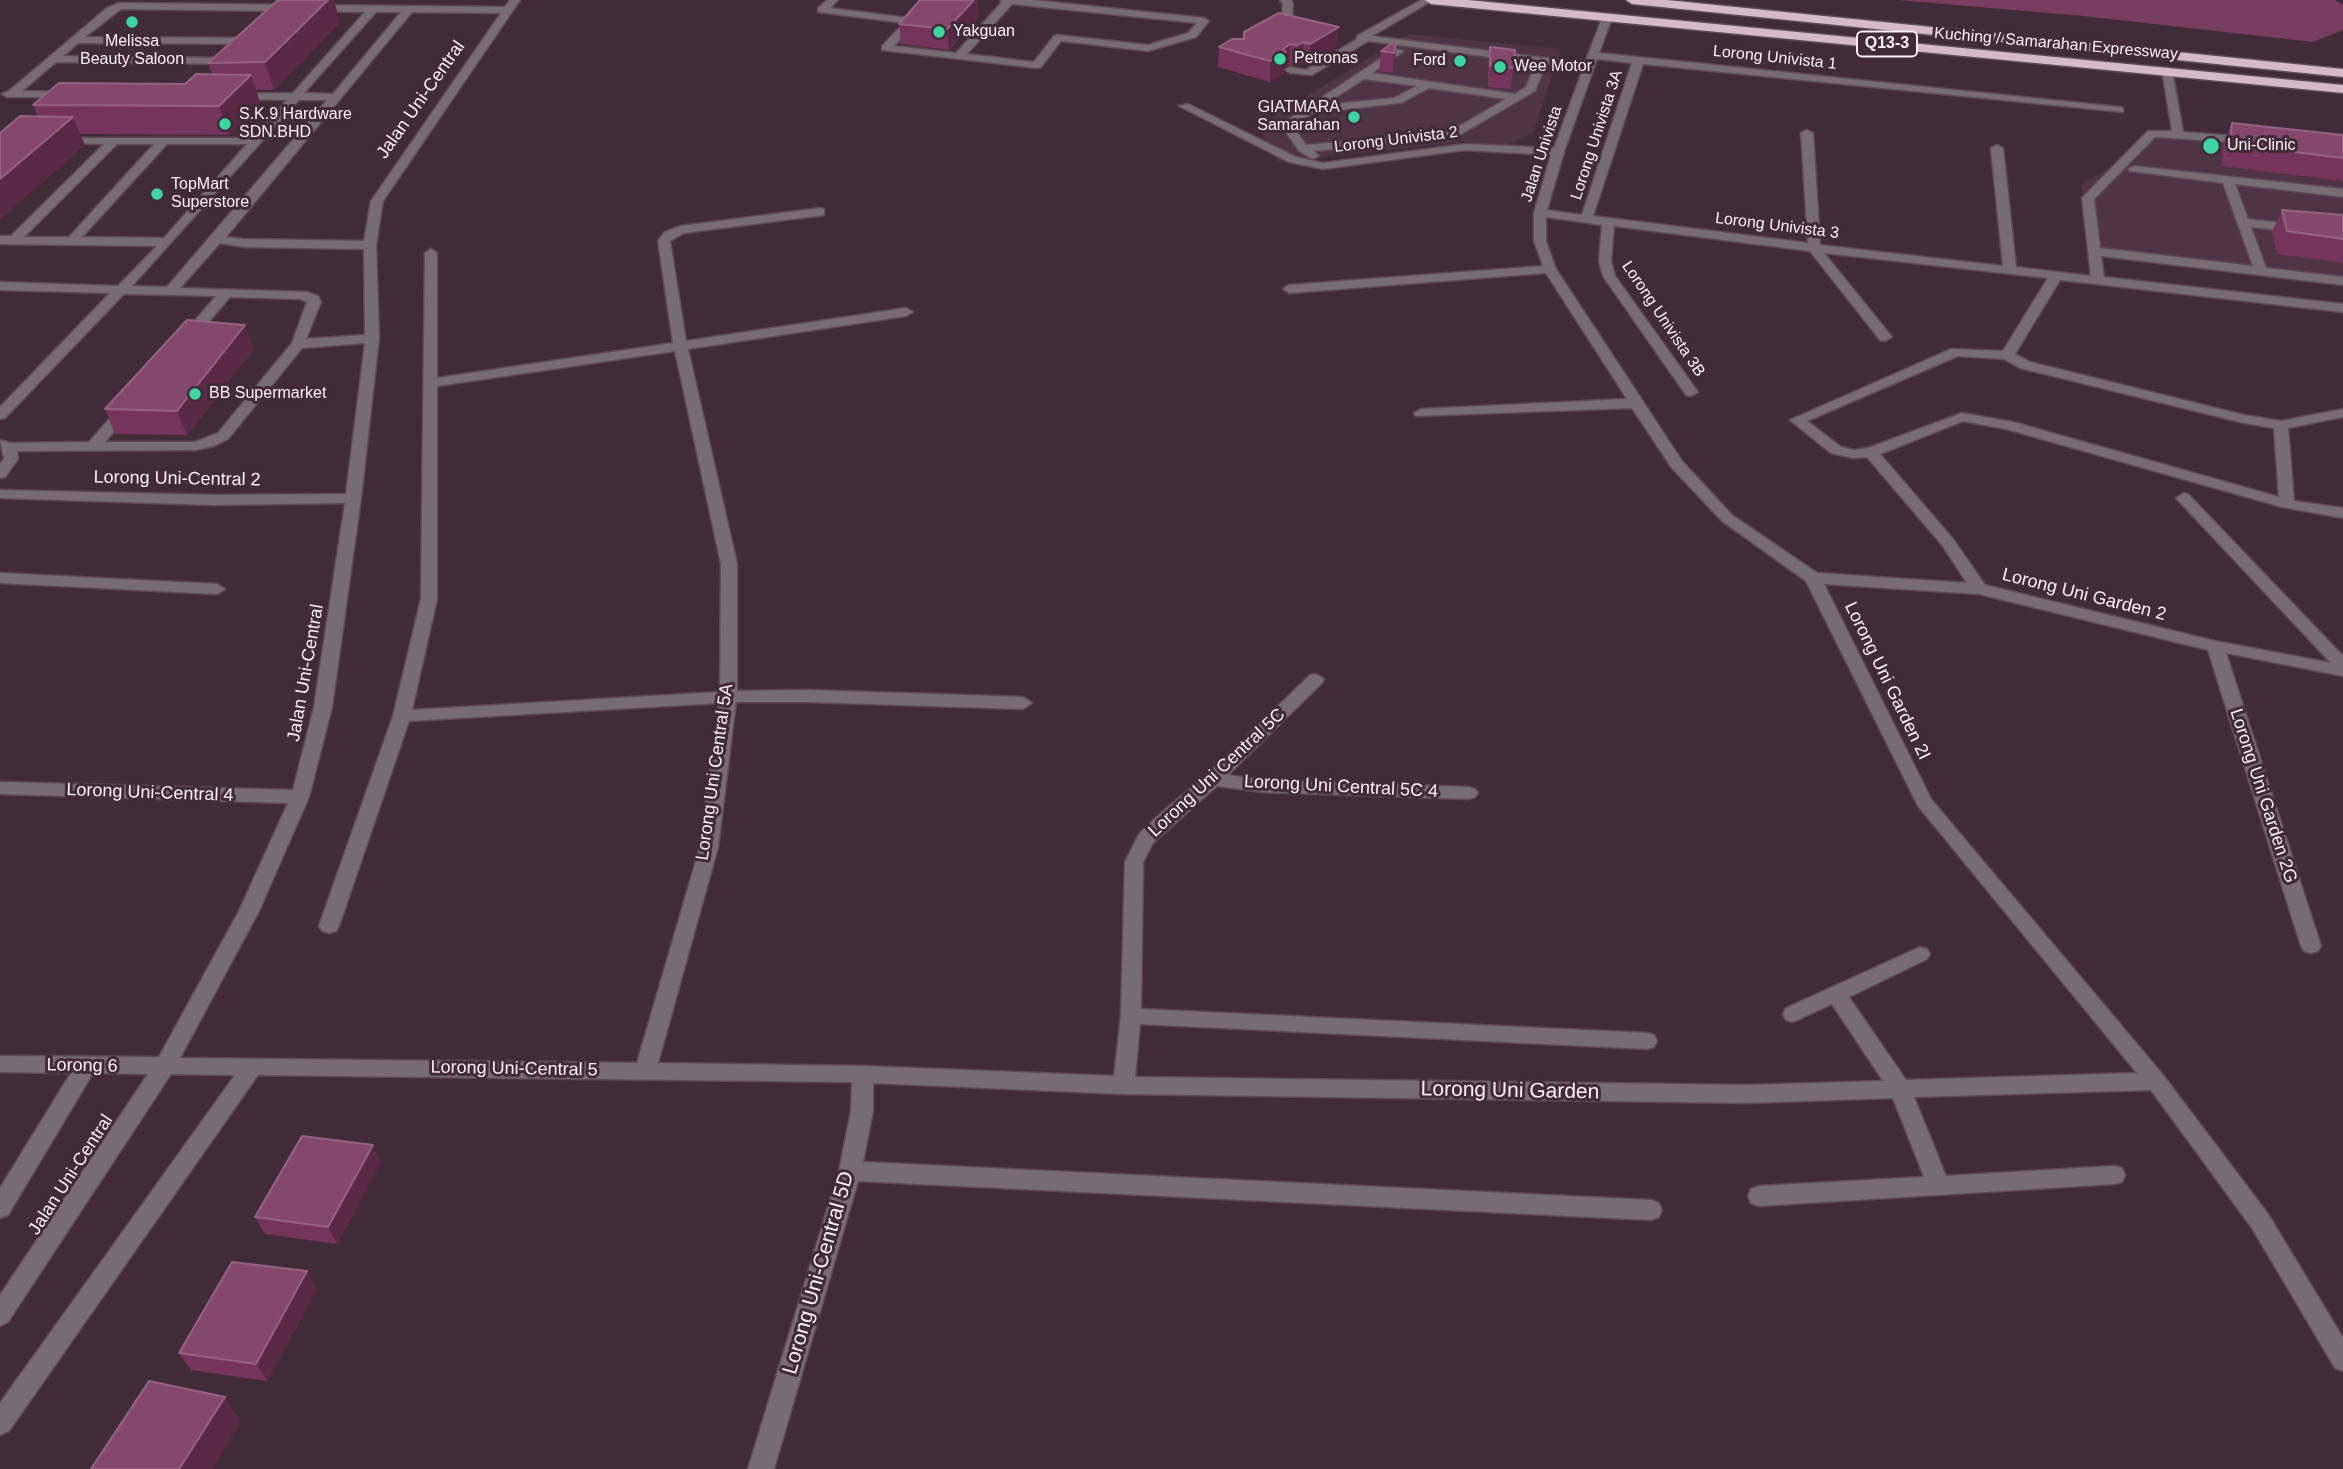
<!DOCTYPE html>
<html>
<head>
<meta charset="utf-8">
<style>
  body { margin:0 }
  canvas { display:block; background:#402b36 }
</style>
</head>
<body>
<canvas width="2343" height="1469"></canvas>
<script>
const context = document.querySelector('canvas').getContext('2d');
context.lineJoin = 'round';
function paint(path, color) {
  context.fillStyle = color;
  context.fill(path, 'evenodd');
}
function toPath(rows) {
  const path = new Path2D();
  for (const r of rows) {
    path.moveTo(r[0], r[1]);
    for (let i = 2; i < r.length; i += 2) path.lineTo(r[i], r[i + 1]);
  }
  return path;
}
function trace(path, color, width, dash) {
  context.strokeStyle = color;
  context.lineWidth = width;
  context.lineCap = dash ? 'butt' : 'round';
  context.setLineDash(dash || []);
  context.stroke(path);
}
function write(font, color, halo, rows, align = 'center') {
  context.font = font + ' Helvetica,sans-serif';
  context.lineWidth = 6;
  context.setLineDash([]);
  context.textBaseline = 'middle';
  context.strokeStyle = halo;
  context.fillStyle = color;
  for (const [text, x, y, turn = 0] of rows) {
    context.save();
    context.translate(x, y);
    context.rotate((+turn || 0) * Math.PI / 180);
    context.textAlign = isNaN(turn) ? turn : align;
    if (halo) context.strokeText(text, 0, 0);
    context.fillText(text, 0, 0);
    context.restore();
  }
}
paint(toPath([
  [1409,34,1561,49,1533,133,1501,148,1465,142,1278,161,1258,126],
  [2164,134,2343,152,2343,285,2087,254,2081,185]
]), '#4f3443');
paint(toPath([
  [1898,0,2335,0,2343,5,2343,30,2313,42,2084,16]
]), '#783e5f');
const minor = toPath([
  [510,0,520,0,383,201,376,245,379,338,361,498,332,707,309,797,259,911,180,1058,637,1063,700,847,719,703,409,721,339,926,336,931,329,933,322,931,319,926,393,716,421,599,425,253,431,249,437,253,437,378,673,343,658,241,665,232,681,226,820,208,824,209,824,215,684,233,670,241,686,341,906,308,913,312,906,316,688,349,737,564,737,691,809,690,1023,697,1032,703,1023,709,809,702,736,702,718,847,658,1063,863,1066,1114,1076,1121,1016,1125,862,1139,834,1161,813,1207,775,1310,675,1316,674,1324,679,1322,683,1228,775,1262,780,1469,787,1475,789,1478,793,1475,797,1469,799,1262,792,1217,786,1153,843,1143,862,1141,1009,1647,1033,1654,1035,1657,1041,1654,1047,1647,1049,1140,1024,1135,1077,1747,1085,1883,1081,1832,1004,1793,1022,1786,1020,1783,1014,1786,1008,1920,947,1927,949,1930,954,1927,959,1849,997,1906,1080,2137,1073,1918,806,1806,581,1722,521,1671,467,1632,408,1416,416,1414,413,1421,409,1627,399,1546,273,1289,293,1283,289,1289,285,1543,266,1534,241,1534,213,1551,155,1465,150,1323,169,1289,162,1179,106,1188,104,1296,157,1323,163,1465,144,1554,148,1583,69,1546,64,1535,91,1456,137,1314,151,1319,156,1313,159,1299,151,1281,125,1283,123,1395,49,1404,51,1372,73,1515,94,1526,87,1536,63,1368,41,1312,75,1290,73,1285,70,1290,67,1306,70,1357,39,1357,36,1421,0,1433,0,1372,36,1585,63,1602,18,1607,15,1612,18,1599,53,2119,107,2123,108,2123,112,1643,64,1593,216,1808,243,1801,133,1807,130,1813,133,1820,245,2003,266,1991,148,1997,145,2003,148,2016,267,2091,276,2082,198,2148,131,2172,131,2162,70,2167,67,2172,70,2183,132,2247,137,2253,140,2247,143,2155,137,2094,199,2100,248,2253,266,2223,183,2130,171,2128,169,2134,166,2343,189,2343,197,2235,184,2248,219,2343,230,2343,238,2251,227,2266,268,2343,277,2343,285,2101,256,2104,277,2343,304,2343,312,2060,280,2015,354,2030,362,2244,415,2281,421,2343,409,2343,417,2288,428,2294,501,2343,508,2343,518,2282,507,2006,429,1963,421,1880,454,1953,539,1985,585,2215,641,2331,663,2176,498,2184,493,2189,495,2343,656,2343,676,2226,653,2321,946,2318,951,2311,953,2304,951,2301,946,2208,650,1979,594,1824,584,1931,799,2163,1075,2268,1214,2343,1338,2343,1371,2335,1368,2252,1228,2151,1090,1914,1097,1946,1176,2114,1166,2122,1168,2125,1175,2122,1182,2114,1184,1759,1206,1751,1203,1748,1196,1751,1189,1759,1186,1924,1177,1893,1098,1747,1103,1123,1094,873,1083,873,1111,863,1162,1651,1200,1659,1203,1662,1210,1659,1217,1651,1220,858,1181,774,1469,748,1469,839,1171,851,1111,852,1082,258,1075,9,1431,0,1435,0,1403,235,1075,171,1074,8,1322,0,1326,0,1295,148,1074,93,1073,8,1215,0,1218,0,1188,71,1073,0,1072,0,1056,159,1057,239,911,288,803,0,794,0,782,293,790,314,707,345,503,215,505,0,498,0,490,215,495,346,494,365,343,302,348,228,439,214,446,195,450,17,451,18,459,5,477,0,478,0,464,4,459,0,440,10,443,89,442,121,406,126,405,133,409,105,442,195,442,218,433,292,343,307,302,300,299,230,297,193,340,188,341,181,337,216,296,124,294,5,418,0,419,0,407,110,293,0,290,0,282,118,286,157,246,0,244,0,236,11,236,104,144,59,143,55,142,55,138,253,138,287,100,234,99,230,98,230,94,293,93,365,12,121,9,85,37,254,38,259,41,254,44,78,43,63,56,232,58,237,61,232,64,56,62,22,91,70,92,74,93,74,97,7,97,2,94,9,91,107,8,119,3,505,7,510,0],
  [376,12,401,12,333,94,304,93,376,12],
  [412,12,501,13,371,201,364,241,243,239,226,237,412,12],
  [1597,59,1632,63,1582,215,1547,210,1564,152,1597,59],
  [1364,79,1417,86,1394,98,1324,105,1364,79],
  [1429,88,1506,99,1449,132,1306,145,1293,126,1312,113,1401,103,1429,88],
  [299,100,327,100,167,287,132,286,299,100],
  [117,144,154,144,69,237,24,237,117,144],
  [167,144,247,144,164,238,82,237,167,144],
  [1546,217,1602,225,1599,261,1603,276,1686,395,1691,396,1698,392,1615,276,1611,261,1614,226,1810,251,1880,340,1885,341,1892,337,1824,253,2048,278,2003,351,1951,349,1790,420,1831,453,1854,458,1867,457,1942,545,1967,583,1817,573,1732,515,1682,461,1556,269,1546,241,1546,217],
  [220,243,243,247,364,249,365,335,306,339,321,302,318,296,307,292,180,288,220,243],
  [675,351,721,564,720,692,412,710,437,599,437,386,675,351],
  [1958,356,2004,359,2020,368,2244,423,2274,428,2279,497,2013,422,1962,413,1868,448,1854,450,1841,447,1807,421,1958,356],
  [827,0,838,0,830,8,916,19,916,23,894,46,956,53,1002,2,1000,0,1033,0,1204,18,1209,21,1196,37,1148,51,1061,41,1041,67,1037,68,882,50,882,46,904,23,818,12,818,8,827,0],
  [1012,4,1197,23,1188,33,1148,45,1058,35,1054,36,1034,62,967,54,1012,4],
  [1280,0,1291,0,1293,3,1292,17,1284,25,1288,28,1283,31,1272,26,1282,16,1283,4,1280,0],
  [0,573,217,584,225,589,217,594,0,583,0,573]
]);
const highway = toPath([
  [1425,0,1468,0,2343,85,2343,93,1431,4,1425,0],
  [1626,0,1667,0,2343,69,2343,77,1632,4,1626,0]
]);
trace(minor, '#5e4a55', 3);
trace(highway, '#5e4a55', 3);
paint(minor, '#776c71');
paint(highway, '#d5bbc8');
paint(toPath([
  [979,16,949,50,901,44,899,24],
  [340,22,274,90,256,90,260,102,229,135,80,134,85,145,38,117,33,105,185,84,212,74,208,63],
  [1244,32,1337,48,1309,65,1302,63,1297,66,1289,65,1285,67,1285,73,1270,82,1218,67,1219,47,1244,39],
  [1394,42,1395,63,1393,73,1379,71,1381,51],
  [1490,47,1515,50,1511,89,1488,87,1488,68],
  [2232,123,2343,135,2343,181,2221,166,2223,145],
  [2282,210,2343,215,2343,263,2277,254,2272,232],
  [254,349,187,435,115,434,105,409],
  [381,1162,337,1244,265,1234,255,1217],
  [317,1289,267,1381,191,1370,179,1353]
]), '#74345b');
paint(toPath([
  [328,0,334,0,340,22,274,90,265,62],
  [974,0,978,0,979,16,949,50,947,29],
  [1339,27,1337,48,1309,65,1310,44],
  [1303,42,1302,63,1297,66,1298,45],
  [1396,43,1395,63,1393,73,1394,53],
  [1290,44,1289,65,1285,67,1285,73,1270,82,1270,61],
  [251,75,260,102,229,135,219,106],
  [73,117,85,145,0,220,0,179],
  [245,325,254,349,187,435,177,411],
  [373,1145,381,1162,337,1244,328,1227],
  [307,1271,317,1289,267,1381,256,1364],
  [225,1397,241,1422,212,1469,179,1469]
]), '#592845');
const building = toPath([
  [278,0,328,0,265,62,208,63,278,0],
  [920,0,974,0,947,29,899,24,920,0],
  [1279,13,1339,27,1310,44,1303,42,1298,45,1290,44,1283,49,1286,52,1270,61,1219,47,1232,39,1244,39,1244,32,1279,13],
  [1394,42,1396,43,1394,53,1381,51,1394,42],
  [1490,47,1515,50,1513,68,1490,66,1490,47],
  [196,74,251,75,219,106,33,105,59,83,185,84,196,74],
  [20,116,73,117,0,179,0,133,20,116],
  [2232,123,2343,135,2343,158,2230,144,2232,123],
  [2282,210,2343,215,2343,239,2287,231,2282,210],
  [187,320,245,325,177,411,105,409,187,320],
  [302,1136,373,1145,328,1227,255,1217,302,1136],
  [232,1262,307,1271,256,1364,179,1353,232,1262],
  [149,1381,225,1397,179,1469,91,1469,149,1381]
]);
paint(building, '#83486b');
trace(building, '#966281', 2);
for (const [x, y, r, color] of [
  [132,22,7,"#3fd4a2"],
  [939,32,7,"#3fd4a2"],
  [1280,59,7,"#3fd4a2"],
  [1460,61,7,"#3fd4a2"],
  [1500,67,7,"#3fd4a2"],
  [1354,117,7,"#3fd4a2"],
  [225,124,7,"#3fd4a2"],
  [2211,146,9,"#3fd4a2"],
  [157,194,7,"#3fd4a2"],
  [195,394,7,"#3fd4a2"]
]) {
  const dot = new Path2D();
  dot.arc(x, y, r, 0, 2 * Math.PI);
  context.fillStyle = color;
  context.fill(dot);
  trace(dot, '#402b36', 2.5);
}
write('16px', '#fceef5', '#402b36', [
  ["Yakguan",953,32],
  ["Melissa",132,42,"center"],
  ["Beauty Saloon",132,60,"center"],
  ["Petronas",1294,59],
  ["Ford",1446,61,"right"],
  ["Wee Motor",1514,67],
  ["GIATMARA",1340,108,"right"],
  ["Samarahan",1340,126,"right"],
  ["S.K.9 Hardware",239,115],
  ["SDN.BHD",239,133],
  ["Uni-Clinic",2227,146],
  ["TopMart",171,185],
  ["Superstore",171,203],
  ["BB Supermarket",209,394]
], 'left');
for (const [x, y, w] of [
  [1887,44,60]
]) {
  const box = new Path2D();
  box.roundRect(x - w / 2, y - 12.5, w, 25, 5);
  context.fillStyle = '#402b36';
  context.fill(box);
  trace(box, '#fceef5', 2);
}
write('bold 16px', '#fceef5', null, [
  ["Q13-3",1887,44]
]);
write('16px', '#fceef5', '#402b36', [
  ["Kuching / Samarahan Expressway",2056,44,5],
  ["Lorong Univista 1",1775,58,6],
  ["Lorong Univista 3A",1597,135,-72],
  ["Lorong Univista 2",1396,140,-7],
  ["Jalan Univista",1542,154,-72],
  ["Lorong Univista 3",1777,226,7],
  ["Lorong Univista 3B",1663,319,56]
]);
write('18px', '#fceef5', '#402b36', [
  ["Jalan Uni-Central",421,100,-55],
  ["Lorong Uni-Central 2",177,479,1],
  ["Lorong Uni Garden 2",2084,595,14],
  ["Jalan Uni-Central",306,673,-80],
  ["Lorong Uni Garden 2I",1887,681,64],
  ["Lorong Uni Central 5A",715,772,-82],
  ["Lorong Uni Central 5C",1217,773,-43],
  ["Lorong Uni Central 5C 4",1341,787,3],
  ["Lorong Uni-Central 4",150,793,2],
  ["Lorong Uni Garden 2G",2263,796,72],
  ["Lorong 6",82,1066,1],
  ["Lorong Uni-Central 5",514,1069,1],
  ["Jalan Uni-Central",71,1175,-57]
]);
write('21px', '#fceef5', '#402b36', [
  ["Lorong Uni Garden",1510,1091,1],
  ["Lorong Uni-Central 5D",819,1273,-74]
]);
</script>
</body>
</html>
